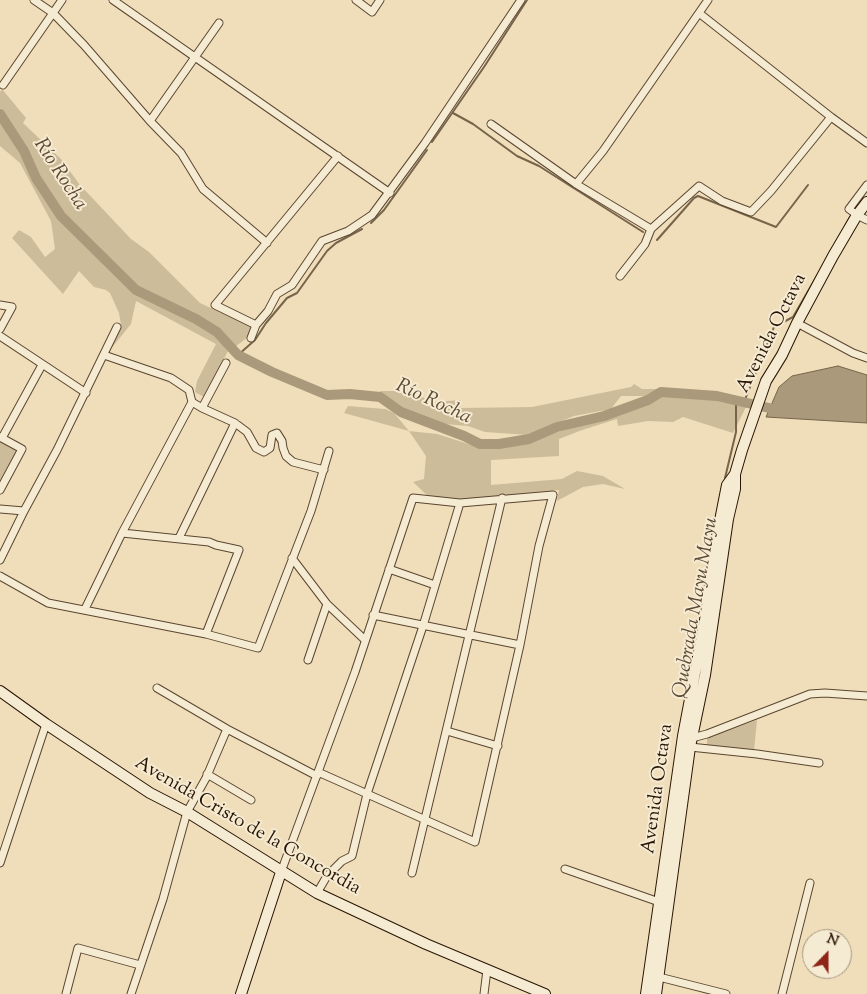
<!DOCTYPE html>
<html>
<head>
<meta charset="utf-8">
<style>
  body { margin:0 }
  #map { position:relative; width:867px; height:994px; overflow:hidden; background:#efdeb9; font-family:"Sorts Mill Goudy",serif }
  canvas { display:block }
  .north { position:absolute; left:802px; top:929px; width:50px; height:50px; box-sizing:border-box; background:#f5ead2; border:1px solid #a3947f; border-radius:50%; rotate:22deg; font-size:14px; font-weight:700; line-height:20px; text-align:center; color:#281403 }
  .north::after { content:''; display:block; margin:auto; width:18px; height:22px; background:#8f2418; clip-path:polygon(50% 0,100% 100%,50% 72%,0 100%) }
</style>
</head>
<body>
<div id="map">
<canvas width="867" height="994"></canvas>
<div class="north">N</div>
</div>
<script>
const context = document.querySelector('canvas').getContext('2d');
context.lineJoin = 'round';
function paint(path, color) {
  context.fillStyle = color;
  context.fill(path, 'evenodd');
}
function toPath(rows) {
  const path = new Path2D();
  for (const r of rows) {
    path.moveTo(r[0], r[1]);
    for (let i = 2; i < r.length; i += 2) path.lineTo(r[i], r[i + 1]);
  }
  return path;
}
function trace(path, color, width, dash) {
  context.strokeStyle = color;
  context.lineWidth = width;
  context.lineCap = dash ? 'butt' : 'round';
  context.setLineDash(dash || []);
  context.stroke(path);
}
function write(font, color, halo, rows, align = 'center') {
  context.font = font + ' "Sorts Mill Goudy",serif';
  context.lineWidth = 4;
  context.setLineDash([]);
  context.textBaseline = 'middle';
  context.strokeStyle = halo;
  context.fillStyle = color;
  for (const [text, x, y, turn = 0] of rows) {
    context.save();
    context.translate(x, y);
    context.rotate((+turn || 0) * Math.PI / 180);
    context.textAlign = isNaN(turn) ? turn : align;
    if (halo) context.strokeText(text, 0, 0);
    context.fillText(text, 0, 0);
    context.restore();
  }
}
paint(toPath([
  [2,89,26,118,23,123,61,159,80,185,131,239,149,252,200,303,251,327,248,337,235,347,217,328,136,286,65,214,39,178,29,152,0,108,0,92],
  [0,122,24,160,32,178,58,217,135,293,204,328,215,335,228,351,204,397,195,392,197,381,216,344,136,301,131,324,110,350,121,325,119,313,110,293,106,290,94,287,79,271,63,294,12,238,19,230,31,237,45,257,55,249,51,221,20,163,0,146],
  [634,384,642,389,658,389,647,396,621,396,611,409,574,416,528,435,485,432,468,426,445,424,404,409,379,391,409,391,433,402,461,400,460,408,532,407,631,387],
  [663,396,717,400,746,407,733,433,683,417,673,422,648,421,618,426,617,419,582,430,559,439,559,456,491,460,491,485,562,479,577,471,603,476,625,489,603,484,583,487,557,501,559,490,472,499,431,499,413,482,424,479,426,456,409,431,344,413,348,406,385,409,394,413,409,431,437,434,478,447,498,449,529,442,558,432,620,415,651,403],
  [0,441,16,449,16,454,0,483],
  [757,720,754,751,707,746,707,738]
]), '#cdbc9a');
const water = toPath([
  [838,366,867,375,867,423,766,417,779,387,792,376,838,366]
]);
paint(water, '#ab997b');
trace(water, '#77644b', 1);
trace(toPath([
  [453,113,473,124,517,156,539,166,643,232],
  [432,142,484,67,527,0],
  [371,223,384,210,427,150],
  [845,226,850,217],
  [657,240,694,198,698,196,776,227,808,185],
  [238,355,255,340,266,323,287,298,297,293,327,251,336,243,362,229],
  [744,402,774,327,793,317,818,274],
  [725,478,736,432,736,401]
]), '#77644b', 2);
trace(toPath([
  [0,114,24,151,36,178,61,216,136,290,196,319,217,332,238,355,272,372,327,395,350,394,380,397,401,412,464,436,480,444,499,444,529,439,557,427,604,416,648,400,661,392,717,396,782,411]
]), '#ab997b', 10);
const street = toPath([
  [34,0,53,13,84,45,150,121,181,153,203,189,267,243],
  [113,0,390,193],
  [356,0,372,12,380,0],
  [699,13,831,117,867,143],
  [3,85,62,0],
  [150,121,219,23],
  [491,124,576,184,651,229],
  [576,184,603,151,708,0],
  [867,185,849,209,857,215,867,220],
  [620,276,645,244,651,229,699,186,722,201,751,212,771,191,831,117],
  [0,305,12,307,0,329],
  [797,323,853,353,867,358],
  [256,325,215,305,338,156],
  [0,336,86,393],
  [251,338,256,325,268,311,277,294,292,285,322,241,348,231,372,215,425,143,521,0],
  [104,355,171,378,189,390,192,402],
  [202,408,235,423,247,432,256,448,264,452,270,448,272,435,277,433,282,441,283,448,286,456,293,462,324,470],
  [0,437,22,449,0,490],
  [2,438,42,365],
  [0,509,24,511],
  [122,533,209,542,216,545,239,550,206,634],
  [179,538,235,423],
  [292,558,327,604,365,640],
  [0,560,24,511,57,450,117,327],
  [389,569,435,585],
  [0,576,48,603,206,634,258,648,311,511,329,451],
  [85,609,122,533,192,402,202,408,226,363],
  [373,615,520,645],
  [308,660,327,604],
  [157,688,227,729,317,776],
  [447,731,498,746],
  [688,737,692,738,707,734,810,694,825,693,867,696],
  [690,747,757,754,819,763],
  [207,774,251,800],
  [0,863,46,724],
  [565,869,662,903],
  [281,872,355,672,413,498,460,503,553,495,539,546,520,645,475,842,318,772],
  [412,873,502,498],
  [317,893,327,876,342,861,352,856,367,794,423,626,460,503],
  [659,977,726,994],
  [66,994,78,948,140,965],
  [131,994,163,899,187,812,206,778,227,729],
  [484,994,487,970],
  [782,994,810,883]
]);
const secondary = toPath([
  [0,691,46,724,150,793,187,812,317,893,426,944,545,994],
  [241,994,281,872],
  [646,994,683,736,705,620,717,536,727,485,735,474],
  [656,994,690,747,705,675,728,519,735,489,735,474,742,450,766,381,782,355,797,323,833,256,857,215,867,202]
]);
trace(street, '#5a4630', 9);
trace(secondary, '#281403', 12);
trace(street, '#f5ead2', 7);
trace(secondary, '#f5ead2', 10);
write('19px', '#281403', '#f5ead2', [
  ["Avenida Octava",773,334,-63],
  ["Avenida Octava",659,789,-82],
  ["Avenida Cristo de la Concordia",247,827,30]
]);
write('italic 20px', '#5c4933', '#f5ead2', [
  ["Río Rocha",59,175,57],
  ["Río Rocha",433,403,25],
  ["Quebrada Mayu Mayu",697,608,-80]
]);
</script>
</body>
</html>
